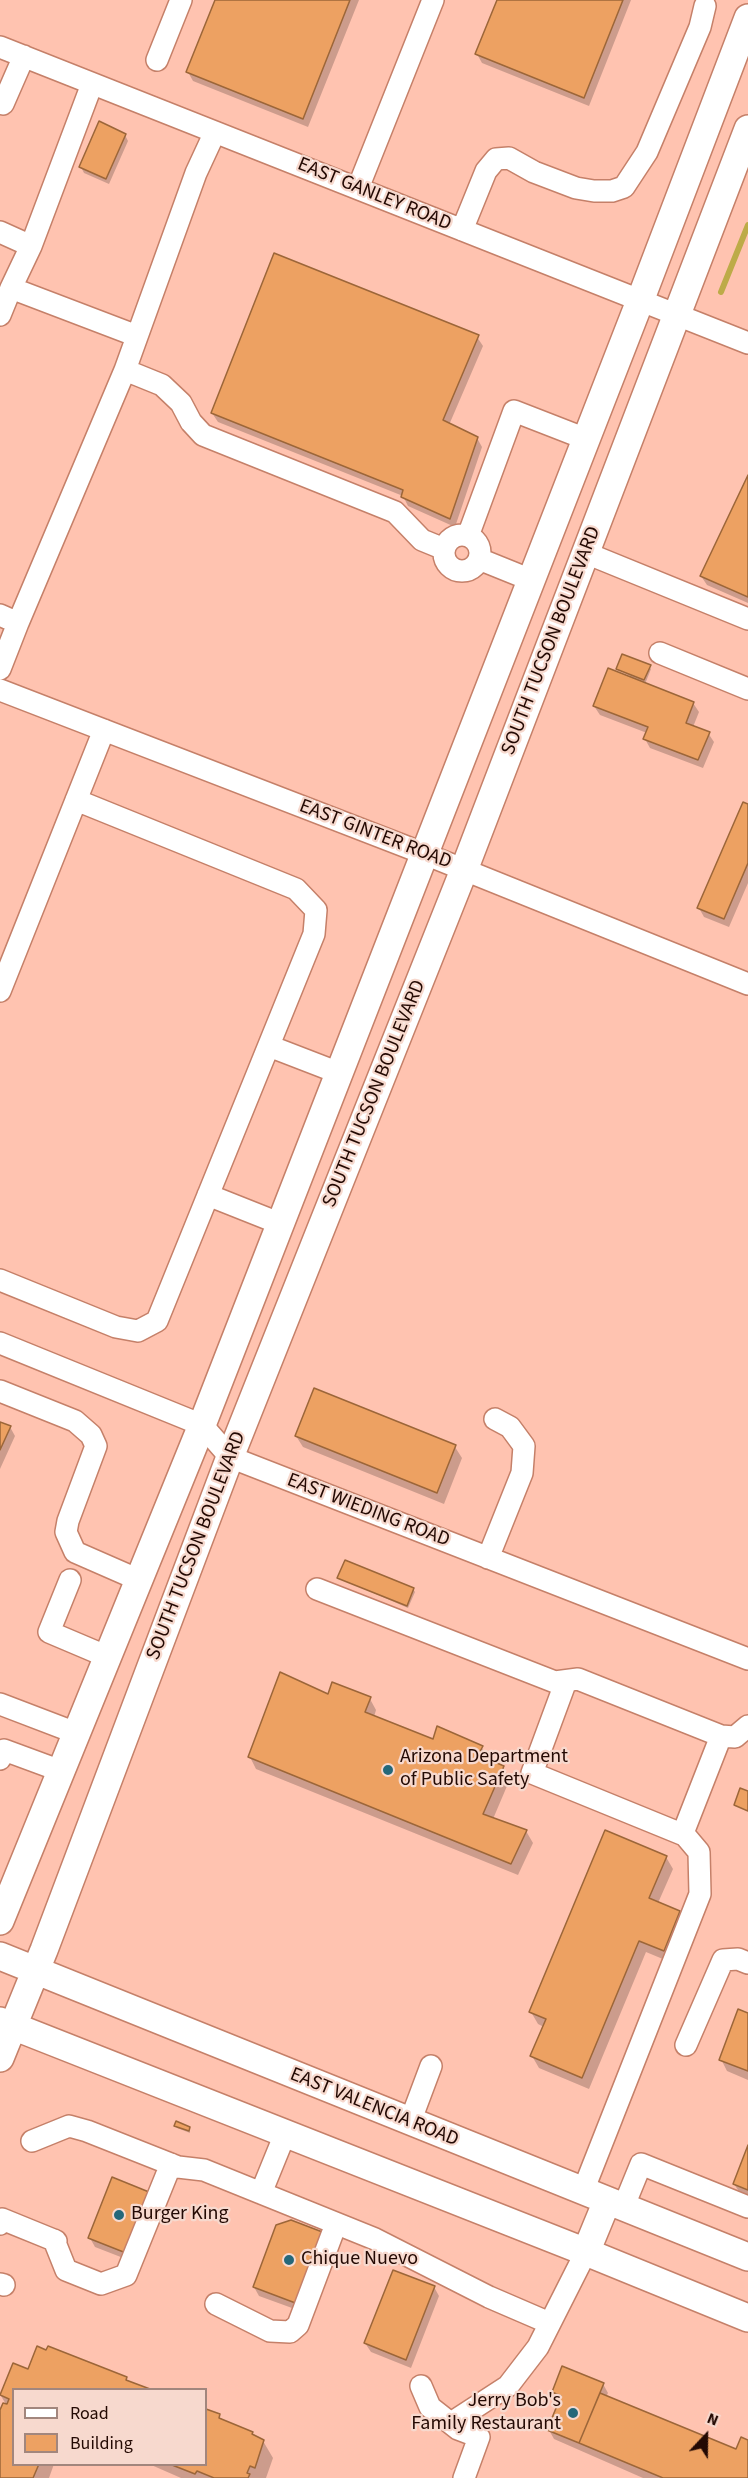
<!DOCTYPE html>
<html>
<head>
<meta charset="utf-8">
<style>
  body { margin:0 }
  #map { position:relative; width:748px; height:2478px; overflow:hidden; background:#ffc3b0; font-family:"Source Sans 3",sans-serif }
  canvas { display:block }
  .legend { position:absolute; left:12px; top:2388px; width:195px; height:78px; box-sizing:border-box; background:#f7d9ce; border:2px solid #a2867d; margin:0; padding:8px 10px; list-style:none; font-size:18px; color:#230903 }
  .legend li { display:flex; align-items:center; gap:12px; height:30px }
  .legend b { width:30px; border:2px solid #a2867d }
  .north { position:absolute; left:676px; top:2406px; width:60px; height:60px; -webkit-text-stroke:4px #f7d9ce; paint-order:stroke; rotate:22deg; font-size:16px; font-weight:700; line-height:24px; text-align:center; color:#230903 }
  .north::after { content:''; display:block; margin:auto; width:21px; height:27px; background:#230903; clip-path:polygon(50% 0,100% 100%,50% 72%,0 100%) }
</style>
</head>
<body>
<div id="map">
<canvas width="748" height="2478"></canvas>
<ul class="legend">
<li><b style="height:8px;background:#fff"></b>Road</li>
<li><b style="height:16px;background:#eda162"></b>Building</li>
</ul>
<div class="north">N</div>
</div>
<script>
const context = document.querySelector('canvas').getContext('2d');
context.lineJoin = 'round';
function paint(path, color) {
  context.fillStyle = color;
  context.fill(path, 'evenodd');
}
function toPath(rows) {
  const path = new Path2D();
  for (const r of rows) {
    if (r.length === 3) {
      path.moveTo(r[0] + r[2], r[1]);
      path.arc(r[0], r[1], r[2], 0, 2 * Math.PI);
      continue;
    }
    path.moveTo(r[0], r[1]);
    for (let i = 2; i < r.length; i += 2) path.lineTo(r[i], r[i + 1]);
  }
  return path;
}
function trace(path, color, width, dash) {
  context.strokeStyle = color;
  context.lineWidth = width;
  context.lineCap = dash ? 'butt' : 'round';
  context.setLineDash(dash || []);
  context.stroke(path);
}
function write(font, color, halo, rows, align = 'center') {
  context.font = font + ' "Source Sans 3",sans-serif';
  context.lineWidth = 4.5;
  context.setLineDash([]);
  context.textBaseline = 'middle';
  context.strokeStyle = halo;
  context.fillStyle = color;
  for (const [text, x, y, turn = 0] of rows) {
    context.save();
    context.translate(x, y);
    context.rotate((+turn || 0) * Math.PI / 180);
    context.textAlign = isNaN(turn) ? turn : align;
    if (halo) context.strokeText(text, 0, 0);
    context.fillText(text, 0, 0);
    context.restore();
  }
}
paint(toPath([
  [217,0,359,0,308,127,193,81,188,72],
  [499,0,631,0,589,106,482,63,477,54],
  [125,135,128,141,109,184,84,173,81,167],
  [477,337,483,346,449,425,477,438,482,447,455,527,408,506,403,496,218,422,212,413],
  [748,478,748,603,707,585,701,576],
  [649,667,651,669,645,684,693,703,699,712,693,727,708,733,714,742,703,768,650,748,645,739,647,733,600,715,594,706,629,678,630,676,618,669],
  [748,806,748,883,729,927,704,917,699,908],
  [315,1390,455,1447,462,1458,444,1504,303,1447,296,1436],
  [0,1423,10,1427,15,1436,0,1469],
  [339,1578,413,1589,415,1592,408,1608],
  [329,1696,370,1699,376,1710,374,1717,434,1741,482,1748,488,1761,503,1767,510,1779,493,1819,526,1831,533,1843,518,1875,256,1769,250,1757],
  [666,1857,673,1869,658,1903,679,1912,686,1924,670,1962,646,1952,589,2089,539,2068,532,2056,544,2027,538,2024,531,2012],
  [748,2014,748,2080,727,2071,721,2059],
  [176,2126,189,2128,190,2133,177,2128],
  [748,2149,748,2196,740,2193,734,2184],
  [153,2202,131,2261,95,2247,90,2238],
  [278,2226,303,2312,259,2296,254,2287],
  [434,2287,439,2296,411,2368,371,2352,365,2343],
  [14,2365,29,2371,126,2378,129,2382,147,2390,14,2390,14,2464,54,2464,49,2478,0,2478,0,2414,7,2406,1,2396],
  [603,2384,608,2393,606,2397,736,2451,748,2442,748,2478,643,2478,554,2439,549,2430,560,2401,553,2392],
  [206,2410,263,2441,273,2458,266,2478,181,2478,149,2464,206,2464]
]), '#0003');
trace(toPath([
  [721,292,748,225]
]), '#bdab48', 6);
const building = toPath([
  [215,0,350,0,303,119,186,72,215,0],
  [497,0,623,0,584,98,475,54,497,0],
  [99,121,126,134,106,179,79,167,99,121],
  [274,253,479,335,443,420,478,437,450,519,401,497,403,490,211,413,274,253],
  [748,475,748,597,700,576,748,475],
  [622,654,651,665,644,680,616,669,622,654],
  [608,668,694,702,686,723,710,732,698,760,643,739,648,727,593,706,608,668],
  [743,802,748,804,748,863,724,919,697,908,743,802],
  [314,1388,456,1445,437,1493,295,1436,314,1388],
  [0,1422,11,1426,0,1450,0,1422],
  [345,1560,414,1588,407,1606,337,1578,345,1560],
  [280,1672,328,1694,332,1682,371,1697,365,1712,433,1739,437,1726,483,1746,478,1755,504,1766,483,1814,527,1830,511,1864,248,1757,280,1672],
  [740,1788,748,1791,748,1811,734,1805,740,1788],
  [605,1830,667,1856,649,1898,680,1911,664,1951,639,1941,582,2078,530,2056,546,2019,529,2012,605,1830],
  [738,2009,748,2013,748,2071,719,2060,738,2009],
  [176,2121,190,2127,189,2131,174,2126,176,2121],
  [748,2145,748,2190,733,2184,748,2145],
  [112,2177,149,2192,126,2253,88,2238,112,2177],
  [291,2220,325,2233,298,2304,253,2287,276,2225,291,2220],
  [393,2270,435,2286,406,2360,364,2343,393,2270],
  [37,2346,46,2350,48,2346,127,2377,126,2380,150,2389,14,2390,14,2464,39,2464,33,2478,0,2478,0,2410,3,2403,7,2404,9,2399,0,2395,13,2363,28,2369,37,2346],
  [562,2366,604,2383,579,2443,547,2430,561,2396,552,2392,562,2366],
  [600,2393,736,2449,741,2437,748,2440,748,2478,663,2478,579,2443,600,2393],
  [206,2409,220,2414,219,2418,253,2432,252,2434,264,2440,255,2468,250,2466,247,2473,250,2474,248,2478,214,2478,197,2471,195,2474,172,2465,206,2464,206,2409]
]);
paint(building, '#eda162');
trace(building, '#9c6639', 1.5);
const minor = toPath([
  [0,47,748,343],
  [157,60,181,0],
  [0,103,3,104,24,56],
  [215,132,196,173,125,370,162,385,181,403,191,422,203,435,395,512,422,540,444,549],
  [358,188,433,0],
  [462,230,486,171,496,159,509,158,534,172,576,188,594,191,612,191,624,187,647,152,700,27,705,6],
  [0,232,31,246],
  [11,288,31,246,92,84],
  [0,315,11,288,137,336],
  [462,553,18],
  [468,536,514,411,586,439],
  [586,553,748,619],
  [479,559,531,580],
  [0,615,18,623,125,370],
  [660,653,748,689],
  [0,669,18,623],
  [0,690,425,854,748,984],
  [0,991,104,730],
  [269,1046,339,1073],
  [208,1195,281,1224],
  [0,1280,116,1327,138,1331,157,1321,314,934,316,910,296,889,76,800],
  [0,1343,202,1425,230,1457,748,1659],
  [0,1391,75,1421,91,1435,96,1446,68,1521,66,1532,75,1552,139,1580],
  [488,1558,522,1473,524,1446,510,1427,495,1419],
  [70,1580,49,1632,108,1657],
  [317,1589,555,1682,578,1679,721,1736],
  [566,1681,532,1773,684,1835],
  [0,1704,76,1733],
  [0,1759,4,1750,61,1771],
  [686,2045,723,1960,738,1959,748,1963],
  [410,2122,431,2066],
  [32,2141,69,2126,87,2131,178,2167,204,2170,375,2239,489,2297,547,2322],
  [583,2191,700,1894,699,1852,683,1833,721,1736,735,1737,748,1726],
  [261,2193,285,2134],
  [623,2208,641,2164,748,2207],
  [0,2224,2,2219,56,2241],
  [54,2240,66,2270,101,2284,126,2275,171,2164],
  [0,2284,4,2285],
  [216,2304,270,2331,290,2332,298,2325,336,2224],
  [421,2386,430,2407,458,2429,479,2437,464,2478],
  [451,2423,508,2386,538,2347,586,2252]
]);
const major = toPath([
  [0,1921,202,1425,640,301,748,18],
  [0,1956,748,2257],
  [0,2021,586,2252,748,2318],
  [0,2058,44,1950,230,1457,464,870,748,129],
  [586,2252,607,2201]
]);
trace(minor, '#c58069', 24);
trace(major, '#c58069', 30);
trace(minor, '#fff', 21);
trace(major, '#fff', 27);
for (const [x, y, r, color] of [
  [388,1770,6,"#25687a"],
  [119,2215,6,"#25687a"],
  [289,2260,6,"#25687a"],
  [573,2413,6,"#25687a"]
]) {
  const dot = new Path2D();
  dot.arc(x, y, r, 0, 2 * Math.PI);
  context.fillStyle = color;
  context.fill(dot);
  trace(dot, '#f7d9ce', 2);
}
write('20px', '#230903', '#f7d9ce', [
  ["EAST GANLEY ROAD",374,195,22],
  ["SOUTH TUCSON BOULEVARD",552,641,-69],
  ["EAST GINTER ROAD",375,835,21],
  ["SOUTH TUCSON BOULEVARD",375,1094,-68],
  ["EAST WIEDING ROAD",368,1511,21],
  ["SOUTH TUCSON BOULEVARD",197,1546,-69],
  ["EAST VALENCIA ROAD",374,2108,22]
]);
write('20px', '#230903', '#f7d9ce', [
  ["Arizona Department",400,1758],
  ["of Public Safety",400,1781],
  ["Burger King",131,2215],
  ["Chique Nuevo",301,2260],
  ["Jerry Bob's",561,2402,"right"],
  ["Family Restaurant",561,2425,"right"]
], 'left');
</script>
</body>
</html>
